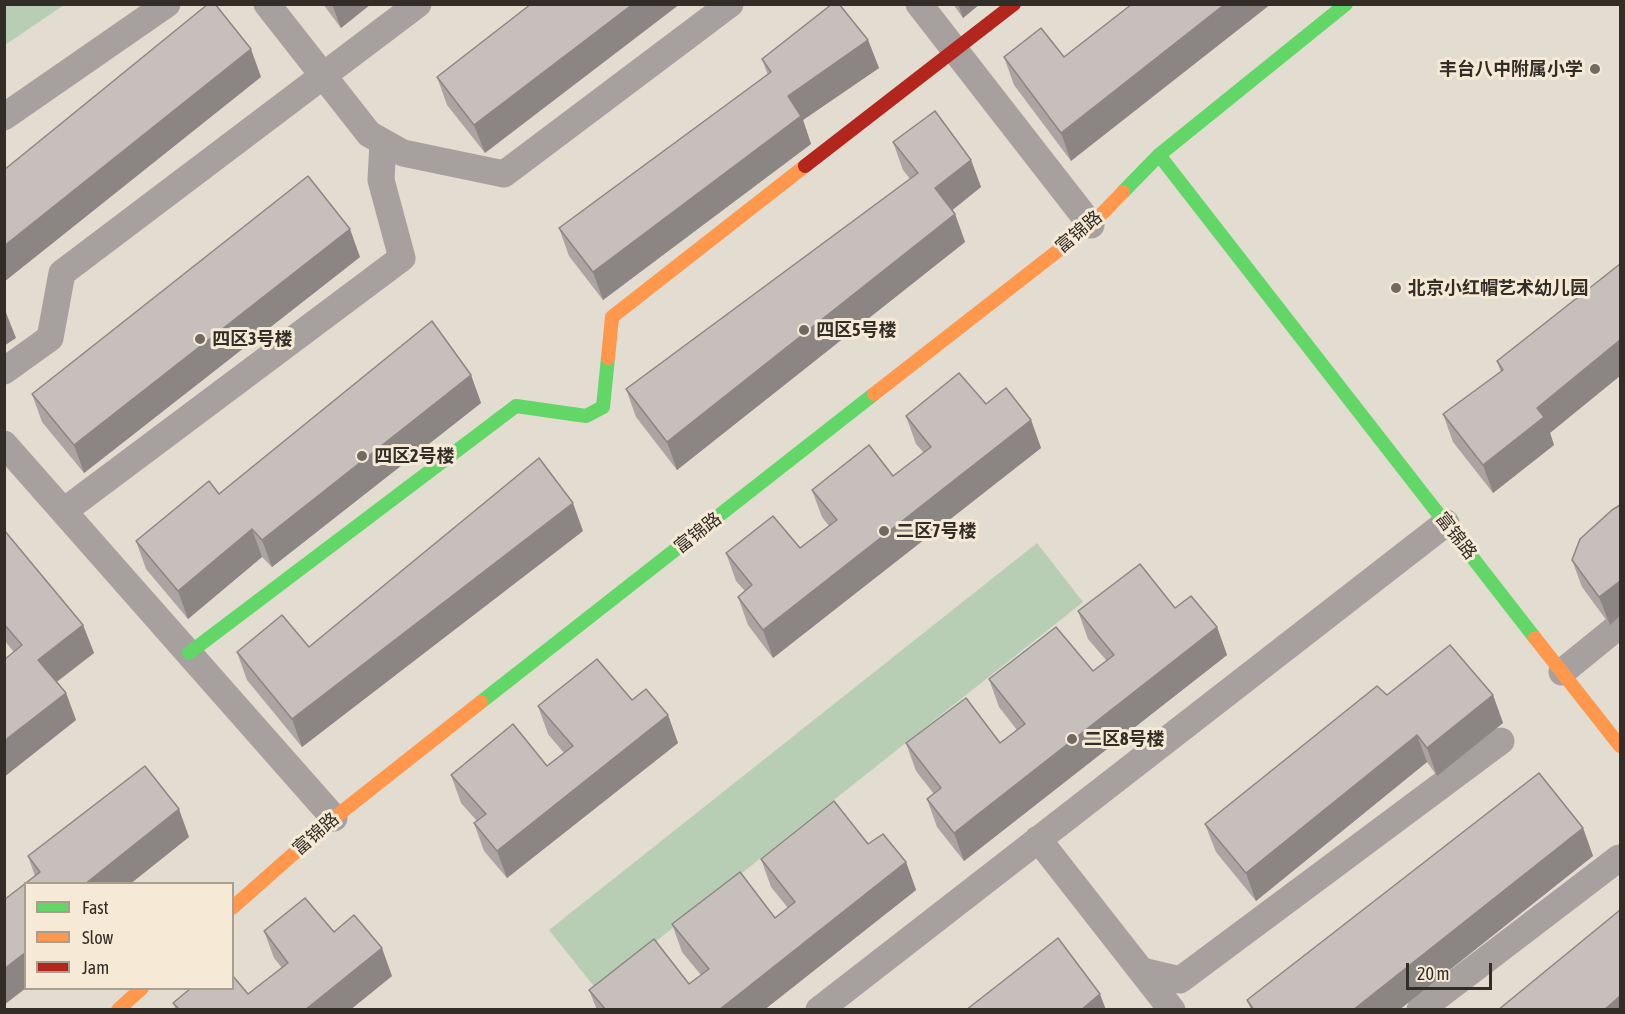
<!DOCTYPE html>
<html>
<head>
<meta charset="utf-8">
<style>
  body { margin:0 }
  #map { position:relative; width:1625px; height:1014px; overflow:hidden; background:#e2dcd1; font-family:"Asap Condensed",sans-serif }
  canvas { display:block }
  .frame { position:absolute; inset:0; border:6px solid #322d26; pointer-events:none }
  .legend { position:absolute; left:24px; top:882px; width:210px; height:108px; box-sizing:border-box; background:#f6ead7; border:2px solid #a89e90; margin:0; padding:8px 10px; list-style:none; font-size:18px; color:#322d26 }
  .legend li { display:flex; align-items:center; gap:12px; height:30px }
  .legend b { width:30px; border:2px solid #a89e90 }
  .scale { position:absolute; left:1406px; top:963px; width:86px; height:27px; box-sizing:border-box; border:3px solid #322d26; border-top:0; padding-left:8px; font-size:18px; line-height:21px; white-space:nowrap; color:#322d26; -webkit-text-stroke:4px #f6ead7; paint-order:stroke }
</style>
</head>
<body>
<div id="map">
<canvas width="1625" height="1014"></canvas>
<div class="frame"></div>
<ul class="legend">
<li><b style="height:8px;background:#63d668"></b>Fast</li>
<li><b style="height:8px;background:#ff974d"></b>Slow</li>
<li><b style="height:8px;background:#b3261e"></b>Jam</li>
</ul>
<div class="scale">20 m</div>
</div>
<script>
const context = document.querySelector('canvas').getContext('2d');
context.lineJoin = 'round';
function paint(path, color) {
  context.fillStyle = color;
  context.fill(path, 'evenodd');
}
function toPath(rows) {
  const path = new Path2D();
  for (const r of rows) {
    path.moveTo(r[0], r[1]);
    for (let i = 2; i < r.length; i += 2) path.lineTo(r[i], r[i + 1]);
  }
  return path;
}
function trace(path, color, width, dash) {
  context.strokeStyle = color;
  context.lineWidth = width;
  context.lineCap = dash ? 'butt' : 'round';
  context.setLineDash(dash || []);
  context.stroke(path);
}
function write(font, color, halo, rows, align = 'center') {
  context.font = font + ' "Asap Condensed","Noto Sans SC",sans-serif';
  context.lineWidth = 6;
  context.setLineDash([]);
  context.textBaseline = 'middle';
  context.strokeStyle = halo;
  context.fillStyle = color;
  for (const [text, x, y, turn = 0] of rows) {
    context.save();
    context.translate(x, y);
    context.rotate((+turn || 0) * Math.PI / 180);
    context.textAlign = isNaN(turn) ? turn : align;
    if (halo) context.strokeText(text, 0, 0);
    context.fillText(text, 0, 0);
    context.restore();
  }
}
paint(toPath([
  [5,4,64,4,64,5,5,45],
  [1037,543,1083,602,596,989,549,930]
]), '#b7ceb4');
trace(toPath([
  [267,4,369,134,403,153,504,174,730,4],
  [919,4,1091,225],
  [4,117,167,4],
  [4,371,50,338,62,273,418,4],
  [4,444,334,818],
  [64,511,402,258,381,180,383,142],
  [1562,672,1620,625],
  [1038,839,1172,1010],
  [1142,971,1180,980,1501,741],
  [819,1010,1446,523],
  [1420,1010,1619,858]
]), '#a6a19e', 27);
trace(toPath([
  [1159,155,1535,638],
  [1123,192,1159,155,1346,4],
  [189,653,516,406,586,416,603,407,608,358],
  [481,702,874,394]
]), '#63d668', 14);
trace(toPath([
  [608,358,612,317,805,166],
  [874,394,1091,225,1123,192],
  [1535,638,1620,746],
  [232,908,334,818,481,702],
  [118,1010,142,988]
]), '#ff974d', 14);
trace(toPath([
  [805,166,1014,4]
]), '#b3261e', 14);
paint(toPath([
  [323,4,371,4,341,28],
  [531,4,485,153,447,105,437,77],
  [953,4,980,4,963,18],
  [1041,28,1071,161,1014,85,1004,57],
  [868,40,879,68,803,120,811,144,603,300,569,256,559,228,768,75,762,59],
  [893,142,971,160,981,187,952,210,955,214,965,242,677,470,636,417,626,389,910,179,903,170],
  [360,257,84,473,42,422,32,394],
  [1497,361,1550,433,1554,445,1493,493,1453,442,1443,414,1501,372],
  [471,375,481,403,272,567,262,557,188,619,146,569,136,541,219,494],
  [986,404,1031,420,1041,448,773,658,748,625,738,597,745,591,736,581,726,553,800,548,829,526,822,517,812,490,893,476,924,453,916,444,906,416],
  [4,530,83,625,94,653,57,682,66,693,76,720,4,777,4,660,14,652,4,640],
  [583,531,302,747,247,680,237,652,309,647],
  [1580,539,1610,625,1582,587,1572,560],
  [1175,608,1217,627,1227,655,964,861,937,827,927,799,934,794,916,771,906,743,1000,743,1017,730,999,707,989,679,1093,671,1107,661,1088,639,1078,611],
  [1387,695,1493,695,1503,723,1437,776,1427,762,1256,901,1216,852,1205,824],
  [632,700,668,715,678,743,507,878,484,851,474,823,477,821,461,803,451,775,547,766,564,753,548,734,538,706],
  [1583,828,1593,856,1399,1010,1251,1010,1247,1000],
  [189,837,130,884,26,884,35,876,28,856],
  [868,844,906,862,916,890,764,1010,597,1010,589,990,689,984,701,975,682,952,672,924,775,918,788,908,771,887,761,859],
  [264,931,334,932,392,976,350,1010,176,1010,173,1003,248,994,282,968,274,958]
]), '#aaa4a2');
paint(toPath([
  [332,4,371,4,341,28],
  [633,4,680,4,485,153,474,125],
  [958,4,980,4,963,18],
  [1225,4,1271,4,1071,161,1061,133],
  [868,40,879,68,803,120,811,144,603,300,593,272,788,96],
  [251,49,261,77,4,282,4,246],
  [971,160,981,187,945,216,935,188],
  [955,214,965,242,677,470,667,442],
  [350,229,360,257,84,473,74,445],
  [5,310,16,338,4,346,4,311],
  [1620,340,1620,376,1550,433,1554,445,1493,493,1483,465,1537,408],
  [471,375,481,403,272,567,262,540],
  [1031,420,1041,448,773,658,763,630],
  [573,503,583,531,302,747,292,719],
  [252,529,262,557,188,619,178,591],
  [1620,581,1620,616,1610,625,1599,597],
  [83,625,94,653,48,688,38,660],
  [1217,627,1227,655,964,861,954,833],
  [66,693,76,720,4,777,4,741],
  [1493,695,1503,723,1437,776,1427,748],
  [668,715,678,743,507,878,497,851],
  [1417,735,1427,762,1256,901,1246,873],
  [179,809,189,837,130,884,85,884],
  [1583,828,1593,856,1399,1010,1353,1010],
  [906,862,916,890,764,1010,719,1010],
  [382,948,392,976,350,1010,305,1010],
  [26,952,26,988,4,1005,4,969],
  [1100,994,1106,1010,1081,1010],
  [1620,996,1620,1010,1604,1010]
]), '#8b8684');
const building = toPath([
  [208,4,215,4,251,49,4,246,4,170,208,4],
  [531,4,633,4,474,125,437,77,531,4],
  [832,4,839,4,868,40,788,96,801,116,593,272,559,228,771,72,762,59,832,4],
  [1132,4,1225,4,1061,133,1004,57,1041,28,1064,57,1132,4],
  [935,111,971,160,935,188,955,214,667,442,626,389,918,173,893,142,935,111],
  [308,176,350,229,74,445,32,394,308,176],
  [1620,264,1620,340,1537,408,1544,417,1483,465,1443,414,1503,370,1497,361,1620,264],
  [432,321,471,375,262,540,252,529,178,591,136,541,209,481,219,494,432,321],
  [959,373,986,404,1006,388,1031,420,763,630,738,597,752,585,726,553,773,516,800,548,837,520,812,490,869,445,893,476,931,447,906,416,959,373],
  [539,458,573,503,292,719,237,652,282,615,309,647,539,458],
  [1620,505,1620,581,1599,597,1572,560,1580,539,1612,510,1620,505],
  [4,530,83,625,38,660,66,693,4,741,4,660,22,645,4,624,4,530],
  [1140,564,1175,608,1191,596,1217,627,954,833,927,799,941,788,906,743,966,698,1000,743,1025,724,989,679,1056,627,1093,671,1114,655,1078,611,1140,564],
  [1450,645,1493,695,1427,748,1417,735,1246,873,1205,824,1377,686,1387,695,1450,645],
  [597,659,632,700,646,689,668,715,497,851,474,823,486,814,451,775,513,724,547,766,573,746,538,706,597,659],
  [145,766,179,809,85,884,26,884,26,952,4,969,4,900,40,872,28,856,145,766],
  [1539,773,1583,828,1353,1010,1254,1010,1247,1000,1539,773],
  [834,801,868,844,883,834,906,862,719,1010,606,1010,589,990,654,939,689,984,709,969,672,924,740,872,775,918,795,902,761,859,834,801],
  [305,898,334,932,354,915,382,948,305,1010,180,1010,173,1003,191,988,232,988,232,975,248,994,288,963,264,931,305,898],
  [1620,910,1620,996,1604,1010,1498,1010,1620,910],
  [1058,938,1100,994,1081,1010,966,1010,1058,938]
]);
paint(building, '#c6bfbc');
trace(building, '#8b8684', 1.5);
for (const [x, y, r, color] of [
  [1595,69,6,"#706a62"],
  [1396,288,6,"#706a62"],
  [804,330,6,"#706a62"],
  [200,339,6,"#706a62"],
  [362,456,6,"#706a62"],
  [884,531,6,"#706a62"],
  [1072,739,6,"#706a62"]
]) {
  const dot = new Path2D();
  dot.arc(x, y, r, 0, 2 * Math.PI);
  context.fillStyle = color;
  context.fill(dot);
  trace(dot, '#f6ead7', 2);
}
write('bold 18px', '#322d26', '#f6ead7', [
  ["丰台八中附属小学",1583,69,"right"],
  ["北京小红帽艺术幼儿园",1408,288],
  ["四区5号楼",816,330],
  ["四区3号楼",212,339],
  ["四区2号楼",374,456],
  ["二区7号楼",896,531],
  ["二区8号楼",1084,739]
], 'left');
write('18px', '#322d26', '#f6ead7', [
  ["富锦路",1079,232,-40],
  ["富锦路",698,533,-38],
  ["富锦路",1456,536,52],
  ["富锦路",316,834,-41]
]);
</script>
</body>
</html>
